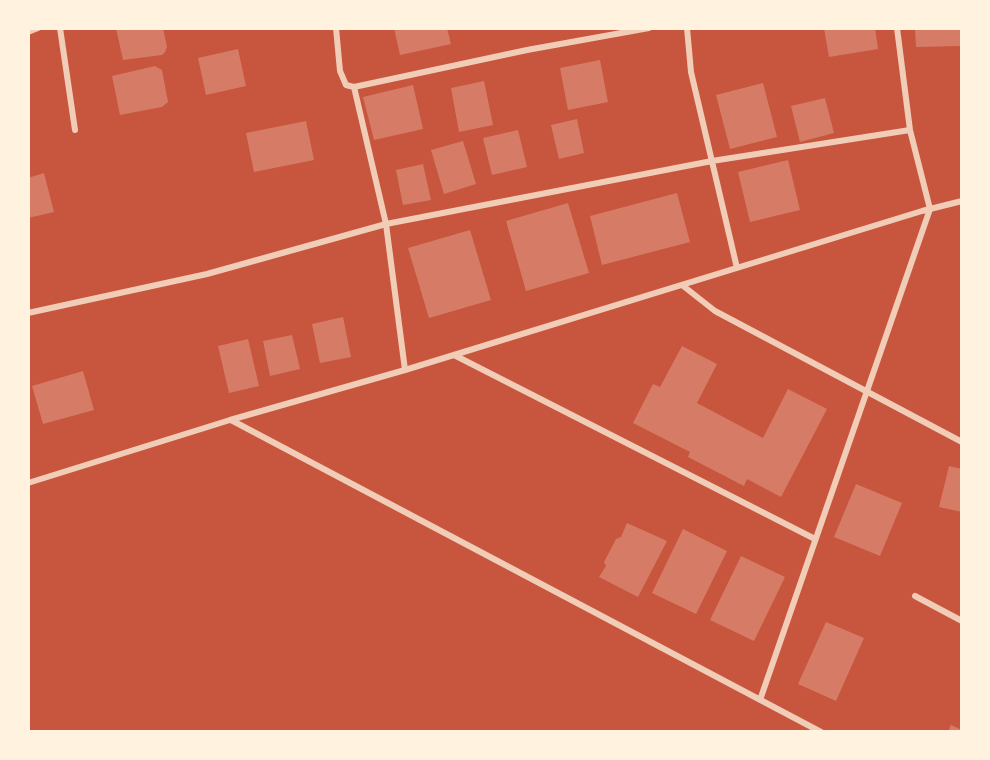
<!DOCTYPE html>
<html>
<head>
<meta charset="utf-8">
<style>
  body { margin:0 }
  #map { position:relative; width:990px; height:760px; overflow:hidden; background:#c8553d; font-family:Signika,sans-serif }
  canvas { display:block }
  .frame { position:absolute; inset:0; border:30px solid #fff3e0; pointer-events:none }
</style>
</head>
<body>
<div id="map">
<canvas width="990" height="760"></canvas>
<div class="frame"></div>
</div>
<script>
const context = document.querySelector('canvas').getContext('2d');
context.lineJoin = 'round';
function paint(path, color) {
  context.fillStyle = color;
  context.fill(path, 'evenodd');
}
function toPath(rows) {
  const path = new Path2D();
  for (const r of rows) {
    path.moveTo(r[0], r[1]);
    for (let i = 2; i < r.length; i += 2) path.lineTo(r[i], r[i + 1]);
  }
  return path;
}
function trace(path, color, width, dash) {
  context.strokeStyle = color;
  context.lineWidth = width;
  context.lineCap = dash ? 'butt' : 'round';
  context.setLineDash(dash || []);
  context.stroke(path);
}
paint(toPath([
  [116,28,163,28,167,47,165,52,162,55,123,60],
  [394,28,447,28,451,44,400,55],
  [824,28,875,28,878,49,829,57],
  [915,28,962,28,962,46,916,47],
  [238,49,246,86,206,95,198,58],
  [600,60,608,102,568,110,560,68],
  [155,66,162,70,168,102,162,107,120,115,112,76],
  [484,81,493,125,459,132,451,88],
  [763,83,777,137,730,149,716,95],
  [413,85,423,129,374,140,363,97],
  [825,98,834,133,800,142,791,106],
  [577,119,584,153,559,159,551,125],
  [306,121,314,160,254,172,246,133],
  [518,130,527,167,492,175,483,138],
  [463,141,476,184,444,194,431,150],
  [788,160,800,210,750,222,738,172],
  [423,164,431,200,403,205,396,170],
  [44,173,54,212,28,218,28,178],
  [677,193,690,242,602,265,590,216],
  [568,203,589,273,526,291,506,221],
  [470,230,491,300,429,318,408,248],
  [343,317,351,357,320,363,312,324],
  [292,335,300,369,270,376,263,341],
  [248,339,259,386,229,393,218,346],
  [682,346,717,364,697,403,763,438,788,389,827,409,781,497,747,479,744,486,688,457,690,452,633,423,653,384,660,387],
  [83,371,94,410,43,424,32,386],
  [949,466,962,469,962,512,939,507],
  [856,484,902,503,880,556,834,537],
  [627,523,667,541,638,597,599,577,606,566,604,562,616,539,621,537],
  [683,529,727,551,696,614,652,593],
  [741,556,785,577,754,641,710,620],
  [826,622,864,638,836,701,798,684],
  [951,725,962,730,962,732,948,732]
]), '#d67c66');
trace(toPath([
  [60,28,75,130],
  [336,28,340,71,346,85,354,87,527,50,649,28],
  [687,28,691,72,737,268],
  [28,32,38,28],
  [354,87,386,224,405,370],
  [682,285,715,311,962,442],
  [28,313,207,274,386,224,712,161,910,130],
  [454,355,815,539],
  [231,420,821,732],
  [28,483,230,420,405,370,922,211,962,201],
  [915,596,962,621],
  [760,700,930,209,910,130,897,28]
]), '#f1ccb7', 6);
</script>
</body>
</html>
